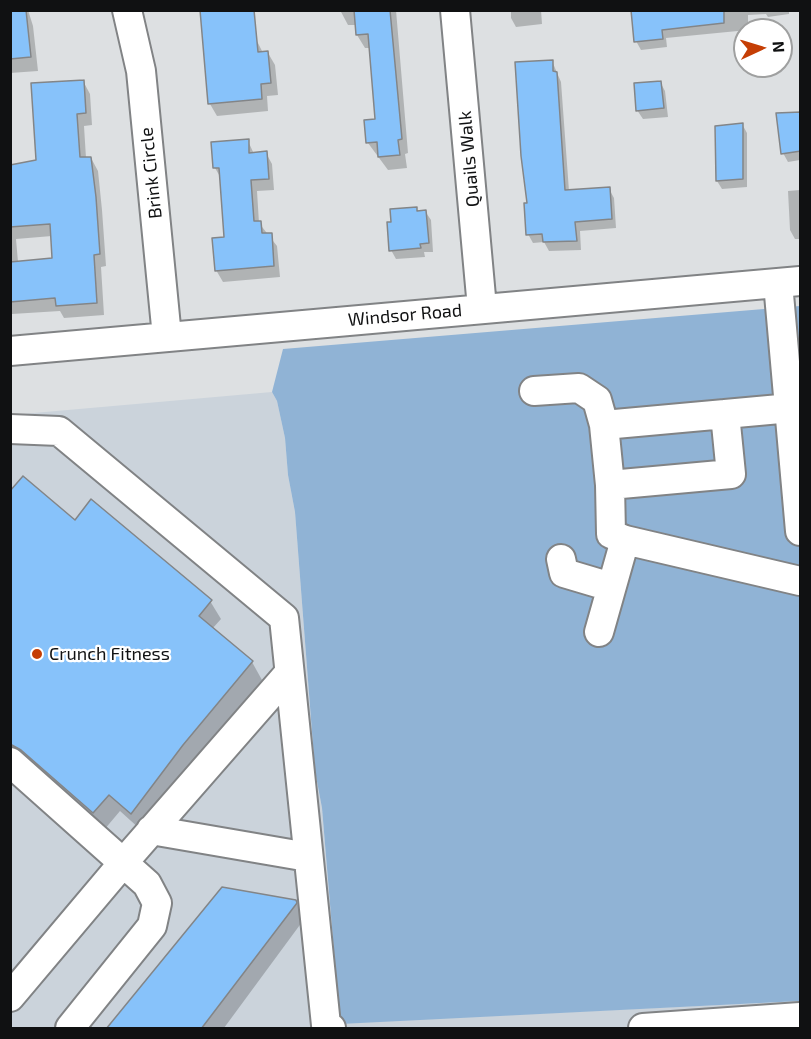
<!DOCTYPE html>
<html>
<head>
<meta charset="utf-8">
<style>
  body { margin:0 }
  #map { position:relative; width:811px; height:1039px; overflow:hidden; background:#dde0e2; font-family:"Exo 2",sans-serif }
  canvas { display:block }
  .frame { position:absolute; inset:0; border:12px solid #101112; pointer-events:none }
  .north { position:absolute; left:733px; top:18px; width:60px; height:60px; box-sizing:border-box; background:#fff; border:2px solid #9fa0a0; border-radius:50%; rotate:86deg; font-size:16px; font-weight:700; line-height:24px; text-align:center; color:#101112 }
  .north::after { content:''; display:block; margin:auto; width:21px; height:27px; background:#c53e05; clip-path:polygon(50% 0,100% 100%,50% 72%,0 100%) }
</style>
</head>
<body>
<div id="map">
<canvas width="811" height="1039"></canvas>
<div class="frame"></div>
<div class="north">N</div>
</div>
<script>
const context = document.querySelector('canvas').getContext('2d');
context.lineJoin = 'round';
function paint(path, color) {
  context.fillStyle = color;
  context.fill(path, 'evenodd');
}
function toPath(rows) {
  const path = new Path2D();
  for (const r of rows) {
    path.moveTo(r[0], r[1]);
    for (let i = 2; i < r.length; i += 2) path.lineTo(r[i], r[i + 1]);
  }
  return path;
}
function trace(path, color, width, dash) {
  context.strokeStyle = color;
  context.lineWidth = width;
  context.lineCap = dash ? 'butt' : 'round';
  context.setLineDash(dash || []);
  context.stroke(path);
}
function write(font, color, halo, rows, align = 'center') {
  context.font = font + ' "Exo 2",sans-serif';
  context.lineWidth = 4.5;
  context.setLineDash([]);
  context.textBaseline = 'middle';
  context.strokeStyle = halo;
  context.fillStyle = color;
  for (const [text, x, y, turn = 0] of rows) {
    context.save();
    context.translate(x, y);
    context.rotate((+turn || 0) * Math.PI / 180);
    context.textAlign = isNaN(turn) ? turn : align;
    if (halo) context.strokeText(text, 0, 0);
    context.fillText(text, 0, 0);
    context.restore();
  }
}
paint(toPath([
  [272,392,277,401,285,438,288,475,295,512,315,771,322,808,340,1023,800,1001,800,1028,11,1028,11,415]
]), '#cbd3db');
paint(toPath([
  [800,306,800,1001,340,1024,322,808,315,771,295,512,288,475,285,438,277,401,272,392,283,349]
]), '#90b3d5');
paint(toPath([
  [10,10,28,10,33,26,38,71,10,73],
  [340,10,396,10,408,153,405,154,407,168,388,170,368,143,377,121,370,48,365,48,357,35,357,25,348,25],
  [511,10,541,10,542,24,516,27,511,18],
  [633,10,789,10,789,14,768,17,766,14,748,15,748,30,666,38,667,47,641,50,636,41],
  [256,39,263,53,268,53,275,65,278,95,267,96,268,111,217,116,210,104],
  [552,61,561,82,569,191,609,189,614,198,616,228,580,231,581,250,549,251,544,242,533,243,528,234,529,205],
  [83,81,90,94,92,125,84,126,86,158,91,158,98,171,102,210,106,266,101,267,104,315,64,318,60,311,12,314,10,205],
  [52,236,54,260,18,262,16,239],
  [660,82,665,91,668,117,643,119,637,110],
  [800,114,800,160,788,162,783,153],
  [742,124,747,133,747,187,722,189,717,181],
  [248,141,254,154,266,153,272,164,274,190,257,191,259,223,277,246,280,277,223,282,216,270,226,239,222,180,215,168],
  [800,190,800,239,795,239,790,230,788,191],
  [416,208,418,212,425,211,431,220,433,252,424,252,425,257,396,259,391,250,392,223],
  [10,493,75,522,210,601,221,619,212,629,252,662,262,680,193,762,141,830,120,811,104,830,10,752],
  [296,901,305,918,224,1028,108,1028]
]), '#0003');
const building = toPath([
  [10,10,26,10,31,57,10,59,10,10],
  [200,10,254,10,258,52,268,51,271,83,261,84,262,99,208,104,200,10],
  [354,10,390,10,402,139,398,140,400,155,378,157,377,142,366,143,364,120,375,119,368,34,356,35,354,10],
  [631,10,724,10,724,23,662,30,663,39,634,42,631,10],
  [553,60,553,71,557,72,565,190,610,187,612,219,575,222,577,241,543,242,542,234,526,235,524,203,527,203,521,156,515,62,553,60],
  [84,80,86,113,77,114,80,157,91,157,96,197,100,254,94,255,97,303,56,306,55,298,10,302,10,262,52,258,50,224,10,227,10,165,36,160,31,83,84,80],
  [661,81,664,108,636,111,634,83,661,81],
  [801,112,801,151,781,154,776,113,801,112],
  [743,123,743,179,716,181,715,126,743,123],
  [249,139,249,153,267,151,269,179,251,180,254,221,261,221,262,233,272,233,274,266,215,271,212,238,224,237,219,168,213,168,211,142,249,139],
  [417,207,417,211,426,210,429,243,420,244,421,248,389,251,387,222,391,222,390,209,417,207],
  [23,476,75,520,91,499,212,600,199,616,253,661,183,745,131,814,109,795,93,813,21,750,10,744,10,491,23,476],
  [222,887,296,900,297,903,201,1029,106,1029,222,887]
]);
paint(building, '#87c2fa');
trace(building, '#838587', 1.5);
const minor = toPath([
  [127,10,141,71,167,337],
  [455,10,482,308],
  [778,283,800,531],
  [10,351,800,281],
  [534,391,579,388,597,400,604,425],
  [791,408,604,425,610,485,611,534,625,540,800,581],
  [10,429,59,431,284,618,326,1025,331,1028],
  [610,485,731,474,725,414],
  [561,559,564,573,611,587],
  [599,632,625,540],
  [10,762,147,884,157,903,152,926,70,1028],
  [151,830,308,857],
  [10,997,123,863,289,673],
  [643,1028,800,1017]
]);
trace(minor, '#818385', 32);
trace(minor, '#fff', 28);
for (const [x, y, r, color] of [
  [37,654,6,"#c53e05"]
]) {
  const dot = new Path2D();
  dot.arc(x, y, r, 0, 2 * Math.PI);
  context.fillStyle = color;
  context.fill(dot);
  trace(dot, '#fff', 2);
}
write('18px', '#101112', '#fff', [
  ["Quails Walk",469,159,-95],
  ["Brink Circle",151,173,-96],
  ["Windsor Road",405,315,-5]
]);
write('18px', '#101112', '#fff', [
  ["Crunch Fitness",49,654]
], 'left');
</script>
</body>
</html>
